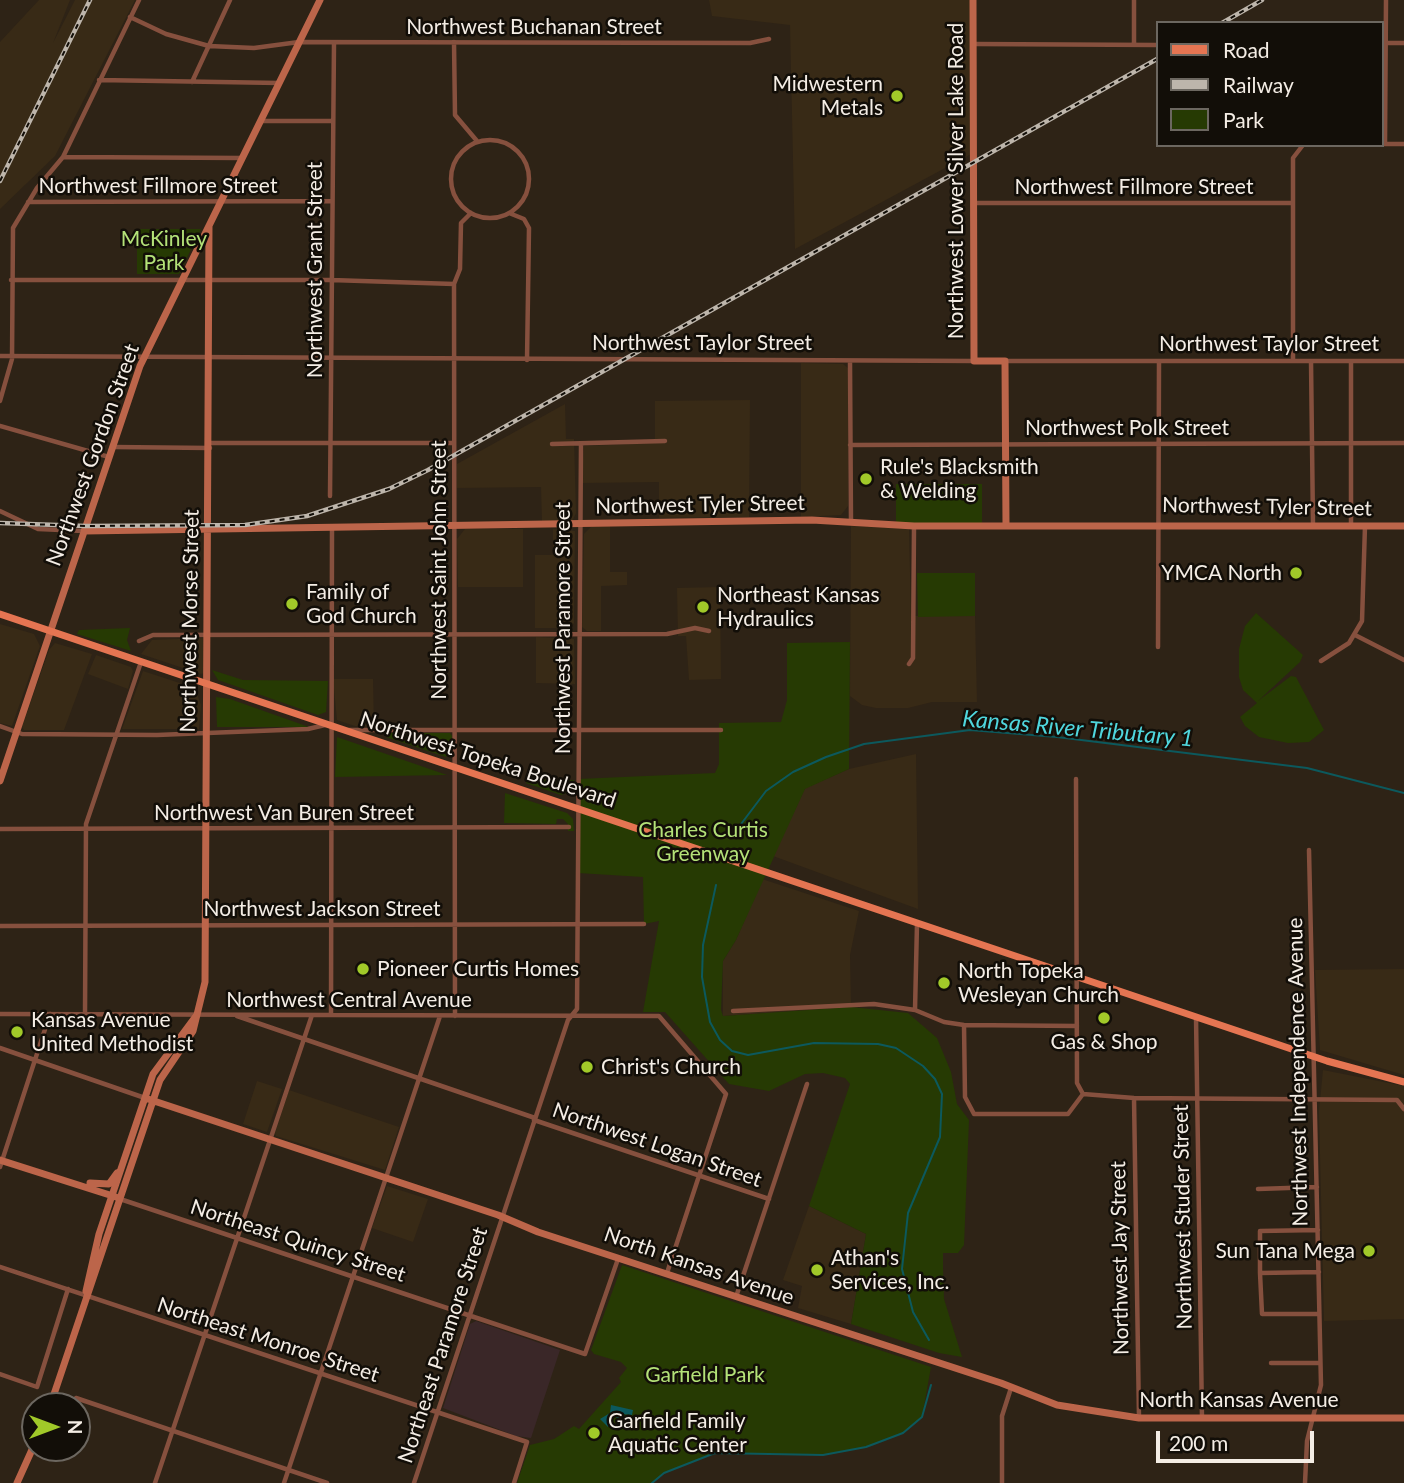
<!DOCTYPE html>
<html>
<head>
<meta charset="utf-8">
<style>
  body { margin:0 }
  #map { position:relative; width:1404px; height:1483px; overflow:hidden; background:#2e2316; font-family:Lato,sans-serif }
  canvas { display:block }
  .legend { position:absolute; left:1156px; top:21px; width:228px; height:126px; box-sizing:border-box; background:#120e08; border:2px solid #6c6760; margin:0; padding:9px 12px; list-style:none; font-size:21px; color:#f4ede5 }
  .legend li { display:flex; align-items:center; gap:14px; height:35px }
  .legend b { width:35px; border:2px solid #6c6760 }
  .north { position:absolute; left:21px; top:1392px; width:70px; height:70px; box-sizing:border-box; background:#120e08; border:2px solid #6c6760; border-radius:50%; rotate:90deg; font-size:19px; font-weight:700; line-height:28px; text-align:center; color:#f4ede5 }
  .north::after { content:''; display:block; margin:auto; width:24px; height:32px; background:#a1c929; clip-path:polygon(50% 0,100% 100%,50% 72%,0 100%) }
  .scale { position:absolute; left:1156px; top:1431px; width:158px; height:32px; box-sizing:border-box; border:4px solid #f4ede5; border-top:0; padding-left:9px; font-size:21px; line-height:24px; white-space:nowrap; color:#f4ede5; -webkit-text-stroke:5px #120e08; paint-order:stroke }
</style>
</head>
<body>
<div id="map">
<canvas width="1404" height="1483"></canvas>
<ul class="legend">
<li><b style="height:9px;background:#e57552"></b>Road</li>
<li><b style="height:9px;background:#bdb5ab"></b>Railway</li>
<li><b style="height:19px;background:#263a03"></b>Park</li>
</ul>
<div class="north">N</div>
<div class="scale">200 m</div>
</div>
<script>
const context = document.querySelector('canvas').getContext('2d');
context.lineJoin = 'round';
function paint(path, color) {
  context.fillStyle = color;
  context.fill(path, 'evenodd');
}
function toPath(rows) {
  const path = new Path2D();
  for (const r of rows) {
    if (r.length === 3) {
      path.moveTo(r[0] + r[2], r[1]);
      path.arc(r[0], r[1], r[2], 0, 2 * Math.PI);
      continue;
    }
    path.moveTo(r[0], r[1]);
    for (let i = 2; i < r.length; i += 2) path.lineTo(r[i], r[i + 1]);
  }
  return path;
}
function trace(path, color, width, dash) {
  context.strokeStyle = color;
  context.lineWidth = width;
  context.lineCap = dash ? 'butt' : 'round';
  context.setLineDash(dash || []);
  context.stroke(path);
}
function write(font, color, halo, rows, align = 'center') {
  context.font = font + ' Lato,sans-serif';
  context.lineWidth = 5;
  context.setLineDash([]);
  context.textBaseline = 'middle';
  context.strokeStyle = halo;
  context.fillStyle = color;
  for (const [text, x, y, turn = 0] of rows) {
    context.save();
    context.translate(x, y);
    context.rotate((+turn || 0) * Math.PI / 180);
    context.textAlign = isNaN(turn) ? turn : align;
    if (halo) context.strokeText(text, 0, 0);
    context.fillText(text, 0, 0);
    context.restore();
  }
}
paint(toPath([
  [39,0,70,0,53,43,75,0,135,0,55,156,0,209,0,42],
  [709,0,970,0,971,154,795,249,790,25,712,16],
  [801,363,843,364,848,368,848,506,841,515,801,517],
  [750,400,749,517,659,518,659,482,581,483,584,446,655,443,655,401],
  [565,404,566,439,574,439,576,513,572,522,542,523,541,487,457,488,457,464],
  [592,526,610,526,610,572,627,572,627,585,601,586,601,631,587,631,582,627,584,534],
  [851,526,909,529,911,616,975,616,977,702,932,702,908,708,876,708,862,705,850,696],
  [465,529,523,529,523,587,458,587,457,539],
  [553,529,575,531,574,623,570,628,535,628,535,555,553,555],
  [720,587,721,679,689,680,686,636,678,636,677,588],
  [0,624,34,634,40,646,12,726,0,723],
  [536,637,574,639,575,684,536,683],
  [203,638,204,673,201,674,141,654,152,640],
  [55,643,92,654,64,730,24,730,22,727,49,650],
  [96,655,131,667,133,671,128,689,88,674],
  [143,671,195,688,201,705,199,729,122,729],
  [333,679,373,679,374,727,355,726,337,720],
  [916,754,918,909,773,856,805,788,849,769],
  [762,879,859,911,850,955,851,1007,723,1016,723,961,736,940],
  [1404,969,1404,1075,1320,1050,1315,970],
  [1323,1070,1404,1086,1404,1319,1324,1321,1319,1112],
  [257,1081,282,1089,267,1132,243,1124],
  [289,1090,399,1127,385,1170,276,1136,275,1133],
  [387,1186,428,1199,413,1242,372,1228],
  [809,1206,866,1234,851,1324,798,1308,802,1286,783,1280]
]), '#382a16');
paint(toPath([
  [476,1321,560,1350,531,1438,516,1436,443,1408,470,1324]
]), '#3a2728');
paint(toPath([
  [137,229,201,229,179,274,137,274],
  [896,484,982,484,982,523,896,523],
  [975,573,975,616,918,617,917,573],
  [1256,613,1303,655,1300,662,1258,701,1291,676,1296,677,1324,730,1309,742,1288,743,1259,737,1245,726,1240,717,1257,703,1243,690,1239,677,1239,649,1245,626],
  [130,628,127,640,131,651,77,634,79,630],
  [850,642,849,769,805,789,736,940,723,961,721,1010,723,1016,851,1007,908,1013,937,1038,951,1072,957,1104,969,1120,964,1245,958,1253,943,1253,943,1267,944,1299,962,1357,939,1353,851,1324,866,1234,809,1206,850,1084,845,1078,823,1073,805,1074,769,1091,729,1084,665,1012,643,1012,659,921,644,924,643,877,578,873,578,779,715,773,719,764,719,723,781,722,787,700,787,643],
  [212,670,243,680,328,681,326,712,318,715,218,680],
  [216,697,230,699,309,727,217,727],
  [388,733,450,733,452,736,451,753,446,757,386,737],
  [337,737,447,775,335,777],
  [526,779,574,780,574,786,570,792,561,795,526,783],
  [505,793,567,813,573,819,574,831,568,831,568,824,563,819,557,819,556,824,504,823],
  [622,1265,931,1367,922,1417,903,1433,866,1447,823,1455,715,1453,665,1473,652,1483,517,1483,530,1445,554,1439,574,1426,579,1429,621,1382,619,1378,627,1368,621,1362,594,1354,591,1350]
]), '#263a03');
paint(toPath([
  [611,1405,633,1410,632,1415,621,1414,623,1419,620,1421,615,1416,608,1427,600,1419,610,1413]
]), '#0c595d');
trace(toPath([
  [735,832,766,791,793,772,826,757,864,744,970,730,1057,737,1307,768,1404,793],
  [716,885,703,945,702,977,710,1022,720,1040,732,1051,748,1055,814,1043,878,1044,896,1048,923,1066,935,1079,942,1094,940,1137,908,1213,902,1269,913,1312,929,1340],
  [652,1483,664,1473,715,1453,823,1455,866,1447,903,1433,922,1417,931,1385]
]), '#0c595d', 2);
trace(toPath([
  [1134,0,1134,45],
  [130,17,166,34,209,46,254,48,299,42,750,43,769,39],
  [454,42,455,115,477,141],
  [1381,43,1404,43],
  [974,44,1157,45],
  [99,80,279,83],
  [192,82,230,0],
  [261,121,331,121],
  [490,179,39],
  [1381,144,1404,144],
  [1385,144,1386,0],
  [63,157,242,158],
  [28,202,331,201],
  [975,203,1293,203],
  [509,213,524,219,529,228,527,360],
  [11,280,331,280,454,284],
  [0,356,974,361],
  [850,361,851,523],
  [1006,361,1404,361],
  [1293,361,1293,158,1303,145],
  [1311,361,1313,526],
  [0,401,12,359,13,228,37,188,63,157,139,0],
  [0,426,109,457],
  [210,443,454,443],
  [552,444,665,441],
  [850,445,1404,443],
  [113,447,210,448],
  [330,496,334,43],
  [0,511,38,529,84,531],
  [1351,526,1351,361],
  [1355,635,1404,660],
  [139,641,153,635,667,634,695,628,709,631],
  [1158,647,1159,362],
  [1321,661,1349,643,1362,621,1365,526],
  [909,664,913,658,914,527],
  [0,726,22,734,157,735,308,729,325,725],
  [349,730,721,730],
  [1076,779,1077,1083,1083,1094],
  [0,829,569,827],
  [0,926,644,924],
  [915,1010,917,924],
  [733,1011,874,1004,915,1010,944,1022,964,1025,1077,1026],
  [0,1014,659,1016,726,1094,667,1273],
  [85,1015,86,824,141,662],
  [331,1015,332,528],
  [237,1016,535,1118],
  [455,1016,454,284,460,269,461,223,471,213],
  [1196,1017,1202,1418],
  [964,1025,965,1097,974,1114,1068,1114,1083,1094],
  [0,1048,145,1098],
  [1083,1094,1134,1098,1397,1100,1404,1109],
  [1134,1098,1139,1418],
  [534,1120,769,1199],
  [0,1167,50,1014],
  [1258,1189,1317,1187],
  [120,1199,585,1354,618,1259],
  [1318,1230,1260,1231,1260,1273,1262,1314,1319,1314],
  [0,1267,527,1442,514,1483],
  [1260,1273,1319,1272],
  [736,1297,807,1084],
  [1271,1363,1320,1363],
  [0,1374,37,1387,68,1289],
  [76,1398,327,1483],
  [155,1483,312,1015],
  [284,1483,440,1016],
  [414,1483,568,1020,577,1009,581,445],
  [1002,1483,1002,1416,1011,1388],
  [1305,1483,1307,1441,1321,1385,1309,850]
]), '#86503e', 4.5);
trace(toPath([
  [973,0,974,361,1005,361,1006,525],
  [84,531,812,520,914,526,1404,526],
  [0,781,140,366,320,0],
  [145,1098,498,1215,538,1232,1001,1383,1057,1405,1139,1418,1404,1418],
  [0,1160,116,1197],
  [90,1183,109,1184,117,1173],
  [86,1291,99,1234,153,1074,196,1016],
  [50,1406,160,1080,193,1031,205,982,209,226],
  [17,1483,35,1443]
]), '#bc654a', 7);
trace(toPath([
  [0,614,1327,1061,1404,1082]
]), '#e57552', 7);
const rail = toPath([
  [1222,23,1262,0],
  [0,181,90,0],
  [0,523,86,526,245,525,307,516,389,489,428,470,1157,59]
]);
trace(rail, '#bdb5ab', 4.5);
trace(rail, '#120e08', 2, [5]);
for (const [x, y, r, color] of [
  [897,96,7,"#a1c929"],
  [866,479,7,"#a1c929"],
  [1296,573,7,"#a1c929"],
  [292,604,7,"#a1c929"],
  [703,607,7,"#a1c929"],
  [363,969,7,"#a1c929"],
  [944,983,7,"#a1c929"],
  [1104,1018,7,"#a1c929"],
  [17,1032,7,"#a1c929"],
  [587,1067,7,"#a1c929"],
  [1369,1251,7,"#a1c929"],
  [817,1270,7,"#a1c929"],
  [594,1433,7,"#a1c929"]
]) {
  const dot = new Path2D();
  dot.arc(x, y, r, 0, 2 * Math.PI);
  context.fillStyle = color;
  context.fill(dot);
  trace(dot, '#120e08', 2.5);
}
write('21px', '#f4ede5', '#120e08', [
  ["Northwest Buchanan Street",534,27],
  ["Northwest Lower Silver Lake Road",956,181,-90],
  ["Northwest Fillmore Street",158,186],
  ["Northwest Fillmore Street",1134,187],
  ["Northwest Grant Street",315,270,-90],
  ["Northwest Taylor Street",702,343],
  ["Northwest Taylor Street",1269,344],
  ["Northwest Polk Street",1127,428],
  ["Northwest Gordon Street",93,455,-70],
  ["Northwest Tyler Street",700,505,-1],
  ["Northwest Tyler Street",1267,507,1],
  ["Northwest Saint John Street",439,570,-90],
  ["Northwest Morse Street",190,621,-89],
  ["Northwest Paramore Street",563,628,-90],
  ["Northwest Topeka Boulevard",488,760,18],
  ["Northwest Van Buren Street",284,813],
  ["Northwest Jackson Street",322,909],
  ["Northwest Central Avenue",349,1000],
  ["Northwest Independence Avenue",1298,1072,-91],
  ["Northwest Logan Street",657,1145,19],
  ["Northwest Studer Street",1183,1217,-91],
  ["Northeast Quincy Street",298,1241,18],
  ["Northwest Jay Street",1120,1258,-91],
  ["North Kansas Avenue",699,1266,19],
  ["Northeast Monroe Street",268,1340,18],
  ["Northeast Paramore Street",443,1345,-72],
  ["North Kansas Avenue",1239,1400]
]);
write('21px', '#f4ede5', '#120e08', [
  ["Midwestern",883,84,"right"],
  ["Metals",883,108,"right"],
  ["Rule's Blacksmith",880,467],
  ["& Welding",880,491],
  ["YMCA North",1282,573,"right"],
  ["Family of",306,592],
  ["God Church",306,616],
  ["Northeast Kansas",717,595],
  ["Hydraulics",717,619],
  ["Pioneer Curtis Homes",377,969],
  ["North Topeka",958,971],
  ["Wesleyan Church",958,995],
  ["Kansas Avenue",31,1020],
  ["United Methodist",31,1044],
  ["Gas & Shop",1104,1042,"center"],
  ["Christ's Church",601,1067],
  ["Sun Tana Mega",1355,1251,"right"],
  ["Athan's",831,1258],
  ["Services, Inc.",831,1282],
  ["Garfield Family",608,1421],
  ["Aquatic Center",608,1445]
], 'left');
write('21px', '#b4e278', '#120e08', [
  ["McKinley",164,239],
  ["Park",164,263],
  ["Charles Curtis",703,830],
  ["Greenway",703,854],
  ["Garfield Park",705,1375]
]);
write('italic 23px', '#4fd6dd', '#120e08', [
  ["Kansas River Tributary 1",1078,729,5]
]);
</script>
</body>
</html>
